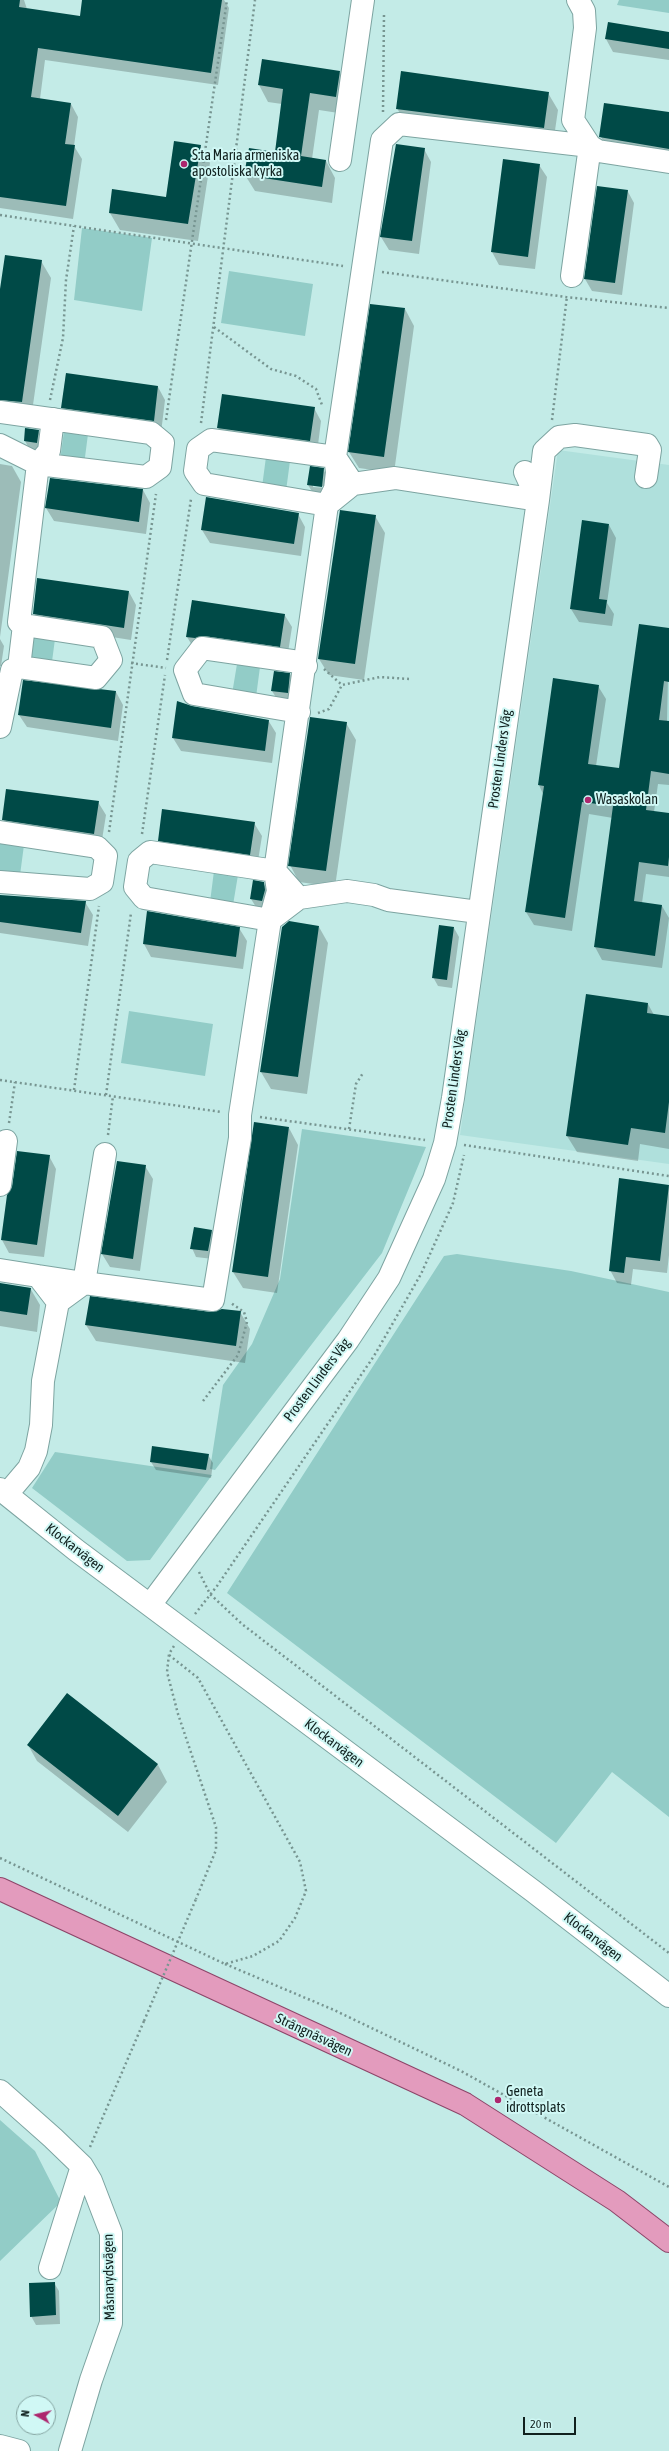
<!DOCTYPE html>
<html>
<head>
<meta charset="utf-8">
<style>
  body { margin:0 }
  #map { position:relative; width:669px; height:2451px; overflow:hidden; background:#c3ebe7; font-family:"Asap Condensed",sans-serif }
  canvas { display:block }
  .north { position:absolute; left:16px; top:2395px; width:40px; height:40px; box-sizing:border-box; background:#d0f8f5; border:1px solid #83a29f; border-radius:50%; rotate:278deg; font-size:11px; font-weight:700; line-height:16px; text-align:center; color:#10201e }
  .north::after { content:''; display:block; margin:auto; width:14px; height:18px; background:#ad276e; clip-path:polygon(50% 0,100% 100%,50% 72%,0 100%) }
  .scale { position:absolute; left:523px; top:2417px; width:53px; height:18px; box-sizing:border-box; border:2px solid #10201e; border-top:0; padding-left:5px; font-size:12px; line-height:14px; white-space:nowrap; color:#10201e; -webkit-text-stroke:3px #d0f8f5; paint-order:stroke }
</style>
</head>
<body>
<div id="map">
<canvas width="669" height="2451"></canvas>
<div class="north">N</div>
<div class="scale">20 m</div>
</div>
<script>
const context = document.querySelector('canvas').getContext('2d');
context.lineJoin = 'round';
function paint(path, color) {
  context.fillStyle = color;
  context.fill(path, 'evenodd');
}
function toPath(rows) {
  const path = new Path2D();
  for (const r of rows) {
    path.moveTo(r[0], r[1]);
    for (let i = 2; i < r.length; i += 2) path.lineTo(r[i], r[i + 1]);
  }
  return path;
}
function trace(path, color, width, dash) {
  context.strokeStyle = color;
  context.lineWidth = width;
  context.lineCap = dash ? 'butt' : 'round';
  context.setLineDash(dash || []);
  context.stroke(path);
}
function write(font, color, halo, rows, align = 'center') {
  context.font = font + ' "Asap Condensed",sans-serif';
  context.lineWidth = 4;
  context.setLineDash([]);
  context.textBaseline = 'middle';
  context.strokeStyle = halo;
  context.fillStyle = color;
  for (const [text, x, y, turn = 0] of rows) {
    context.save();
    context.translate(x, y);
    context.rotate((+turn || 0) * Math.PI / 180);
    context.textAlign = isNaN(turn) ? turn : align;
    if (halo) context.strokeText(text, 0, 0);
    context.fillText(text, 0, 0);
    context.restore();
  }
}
paint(toPath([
  [558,450,669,465,669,1164,460,1135]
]), '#afe0dc');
paint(toPath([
  [619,0,669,0,669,13,617,5],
  [82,228,152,238,142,311,74,300],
  [229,271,313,284,305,336,221,323],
  [64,431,88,434,84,465,60,461],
  [266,457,290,461,286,491,262,487],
  [31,635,55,639,51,669,27,665],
  [237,664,260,667,256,697,232,694],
  [0,842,24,845,20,875,0,872],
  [214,871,238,875,233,905,210,902],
  [129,1011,213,1024,205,1076,121,1063],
  [302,1129,426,1147,382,1253,215,1470,210,1469,223,1385,252,1344,280,1279],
  [457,1254,571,1271,669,1292,669,1817,612,1772,556,1843,227,1593,444,1256],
  [55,1452,212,1475,150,1560,127,1561,32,1488],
  [0,2120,35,2151,61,2202,0,2261]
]), '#92ccc7');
paint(toPath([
  [0,0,24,0,27,9,81,17,83,0,224,0,229,8,218,85,45,60,40,99,71,104,78,117,74,146,82,159,73,219,0,208],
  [669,33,669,60,613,52,606,39],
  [263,60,339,72,349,88,345,114,319,110,312,159,326,161,335,178,332,203,255,191,245,175,276,153,282,104,268,102,259,85],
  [548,93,558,110,553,144,406,125,397,108],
  [669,113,669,164,610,154,601,137],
  [200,146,210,163,198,241,120,230,110,213,167,198],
  [424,149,431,162,419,254,389,250,381,237],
  [539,165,547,177,535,269,499,265,492,252],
  [627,190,634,203,622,295,592,291,585,279],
  [41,261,51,278,31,419,0,421,0,296],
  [405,309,414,326,394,473,359,468,349,452],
  [66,374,158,387,165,400,161,433,69,420,62,408],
  [314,408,321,421,317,453,225,441,218,428],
  [38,431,43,440,42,451,30,450,25,441],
  [0,464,12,466,21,482,0,637],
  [323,469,328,478,327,495,313,493,308,485],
  [313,484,327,487,327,488,313,487],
  [143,490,150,503,146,534,54,521,46,508],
  [298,514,305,527,301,556,210,543,202,530],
  [375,516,385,533,364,680,329,675,319,659],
  [609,525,616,538,607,603,614,614,612,626,579,622,571,609],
  [129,592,136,605,131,640,41,626,34,613],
  [284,614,292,627,287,659,195,650,187,637],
  [669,629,667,722,669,722,669,785,658,784,654,812,669,814,669,877,646,874,642,903,662,906,669,918,662,968,602,960,595,947,613,818,589,814,572,931,534,925,526,912,543,794,539,785,598,686,606,699,596,766,620,770],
  [0,639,4,646,1,666,0,666],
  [290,674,295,683,292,701,277,699,272,691],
  [24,681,116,692,123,705,118,741,27,727,19,715],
  [192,707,268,720,276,733,272,763,181,751,173,738],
  [346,723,356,740,335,887,299,882,290,865],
  [98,802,106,815,101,846,10,832,3,819],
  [254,823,262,836,257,867,166,853,159,840],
  [263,883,268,892,267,909,256,907,251,899],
  [0,896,85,902,93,915,88,946,0,933],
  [319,927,328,943,307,1094,271,1089,261,1072],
  [239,928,247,941,243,969,151,957,144,944],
  [454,928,459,937,452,988,438,986,433,977],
  [648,1004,654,1015,669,1017,669,1149,640,1144,638,1161,577,1152,567,1136],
  [289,1128,298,1145,277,1293,243,1288,233,1272],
  [49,1156,56,1169,44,1257,9,1253,2,1240],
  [145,1166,153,1179,140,1271,110,1267,102,1254],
  [669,1186,669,1255,667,1273,633,1269,631,1285,617,1283,610,1270],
  [211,1230,216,1239,213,1259,196,1257,192,1248],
  [0,1284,30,1288,40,1305,37,1332,0,1326],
  [240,1312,250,1329,245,1363,96,1341,86,1325],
  [208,1455,213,1463,211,1478,156,1470,151,1462],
  [67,1694,158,1765,167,1782,128,1832,37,1761,28,1745],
  [54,2283,59,2291,60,2324,36,2325,31,2316]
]), '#0003');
paint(toPath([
  [0,0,20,0,19,7,80,16,82,0,222,0,211,73,38,48,31,97,71,103,65,144,75,145,66,206,0,197],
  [608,22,669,32,669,49,605,39],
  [262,59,340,71,336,97,310,93,301,156,326,160,322,187,244,175,249,148,275,152,283,89,258,85],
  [401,71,549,92,544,128,396,109],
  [604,103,669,112,669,149,599,137],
  [174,141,201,145,188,224,109,213,112,189,166,197],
  [396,144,425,148,412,241,380,237],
  [503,159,540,164,528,257,491,252],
  [597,186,628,190,615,283,584,279],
  [5,255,42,260,22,402,0,400,0,289],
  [370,304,405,308,384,457,348,452],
  [66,373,158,386,154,421,61,408],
  [222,394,315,407,310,441,217,428],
  [25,428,39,430,37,443,24,441],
  [310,466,324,468,322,487,307,485],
  [50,478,143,489,139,522,45,508],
  [206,497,299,513,294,544,201,530],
  [340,510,376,515,355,664,318,659],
  [582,520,609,524,599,599,607,600,605,614,570,609],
  [37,578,129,591,124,628,33,614],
  [192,600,285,614,280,647,204,636,195,638,186,637],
  [639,624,669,628,669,682,664,681,659,720,669,721,669,774,651,771,646,810,669,813,669,857,668,866,639,862,634,901,662,905,655,956,594,947,613,806,582,802,565,918,525,912,544,786,538,785,553,678,599,685,588,764,619,768],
  [274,671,290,673,288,693,271,691],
  [23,680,116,691,111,728,18,715],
  [177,701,192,706,269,720,265,751,172,738],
  [310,717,347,722,326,871,288,866],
  [6,789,99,801,94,834,2,820],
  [162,809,255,822,250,855,158,841],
  [253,880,264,882,265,890,262,901,250,899],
  [0,895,86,901,81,933,0,922],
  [147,911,240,927,236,957,143,944],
  [289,921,319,926,298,1077,260,1072,282,927],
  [439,925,454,927,447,980,432,978],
  [586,994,648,1003,647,1013,669,1016,669,1102,665,1133,631,1128,628,1145,566,1136],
  [254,1122,289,1127,268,1277,232,1272],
  [17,1151,50,1155,37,1245,1,1240,7,1195,12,1187],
  [117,1161,146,1165,133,1259,101,1254],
  [619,1178,669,1185,660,1261,626,1257,624,1273,609,1271],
  [194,1227,212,1230,208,1251,190,1249],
  [0,1283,31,1288,27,1315,0,1311],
  [90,1296,211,1312,222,1309,241,1311,236,1346,85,1325],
  [152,1446,209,1454,206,1470,150,1462],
  [67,1693,158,1764,118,1816,27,1745],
  [55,2282,56,2315,30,2317,29,2283]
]), '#004a47');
const minor = toPath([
  [340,160,363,0],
  [572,276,590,146,573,120,585,28,584,11,578,0],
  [0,412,151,433,163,443,160,467,146,477,38,464,49,451,53,419],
  [0,445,38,464,19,622,24,625,19,667,12,670,0,727],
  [353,484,335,457,211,440,198,449,195,471,204,484,327,505,353,484,395,478,538,500,544,451,559,437,575,435,647,445,650,450,646,477],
  [19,667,96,678,111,660,102,637,24,625],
  [299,712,194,694,185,670,202,648,299,662,306,666],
  [0,832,97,847,106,856,102,882,90,889,0,882],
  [299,898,275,871,150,852,139,861,135,887,144,898,270,920,299,898,347,891,374,895,388,900,478,912],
  [0,1185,6,1141],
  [0,1270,38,1276,58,1302,43,1381,41,1425,36,1451,29,1468,7,1494],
  [38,1276,84,1283,105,1154],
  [58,1302,84,1283,213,1300,240,1138,240,1115,270,920,278,891,275,871,327,505,335,489,337,472,335,457,382,140,399,124,590,146,598,151,669,162],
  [0,1489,76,1550,533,1891,669,1996],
  [150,1605,348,1340,389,1278,434,1179,445,1143,453,1098,538,500,525,472],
  [0,2091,53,2138,82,2166,91,2181,111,2233,111,2323,91,2380,70,2451],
  [50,2268,82,2166],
  [0,2446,19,2451]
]);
const major = toPath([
  [0,1889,465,2104,617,2201,669,2241]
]);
trace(minor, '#7da4a1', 24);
trace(major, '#8d4569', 24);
trace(toPath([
  [383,112,384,14],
  [0,215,343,266],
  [382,272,566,297,669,308],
  [214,327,271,369,296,376,316,389,322,405],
  [50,400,63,338,66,280,74,226],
  [166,420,227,0],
  [552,420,567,296],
  [201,423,255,0],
  [167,660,191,499],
  [131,663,166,668],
  [324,669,342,685],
  [318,713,329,709,342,685,380,677,409,679],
  [109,832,156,494],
  [142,834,165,675],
  [0,1080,221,1112],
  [74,1090,99,906],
  [106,1095,131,913],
  [260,1117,425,1140],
  [9,1123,15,1082],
  [349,1129,356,1084,363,1073],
  [108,1135,113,1096],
  [464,1145,669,1176],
  [203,1401,238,1355,247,1322,244,1312,231,1303],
  [199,1572,210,1594,242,1624,669,1953],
  [195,1614,217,1586,374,1356,421,1274,453,1203,464,1155],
  [174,1646,169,1654,167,1672,178,1714,216,1827,216,1850,196,1899],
  [0,1858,225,1964,253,1956,279,1941,295,1918,306,1891,300,1862,198,1678,169,1655],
  [225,1964,334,2010,461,2071,669,2187],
  [90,2147,144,2021]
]), '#779591', 2.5, [2, 3]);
trace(minor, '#fff', 22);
trace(major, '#e39bbd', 22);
trace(toPath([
  [144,2021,196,1899]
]), '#779591', 2.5, [2, 3]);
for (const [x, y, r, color] of [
  [184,164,4,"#ad276e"],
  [588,800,4,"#ad276e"],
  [498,2100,4,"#ad276e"]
]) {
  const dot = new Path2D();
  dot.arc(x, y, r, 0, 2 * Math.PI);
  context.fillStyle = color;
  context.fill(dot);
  trace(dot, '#d0f8f5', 1.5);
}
write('14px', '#10201e', '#d0f8f5', [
  ["S:ta Maria armeniska",192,156],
  ["apostoliska kyrka",192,172],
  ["Wasaskolan",596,800],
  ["Geneta",506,2092],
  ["idrottsplats",506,2108]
], 'left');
write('14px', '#10201e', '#d0f8f5', [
  ["Prosten Linders Väg",500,759,-82],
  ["Prosten Linders Väg",454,1079,-82],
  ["Prosten Linders Väg",317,1380,-53],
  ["Klockarvägen",75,1548,38],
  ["Klockarvägen",334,1743,37],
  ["Klockarvägen",593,1937,38],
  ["Strängnäsvägen",314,2035,25],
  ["Måsnarydsvägen",109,2277,-91]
]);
</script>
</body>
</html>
